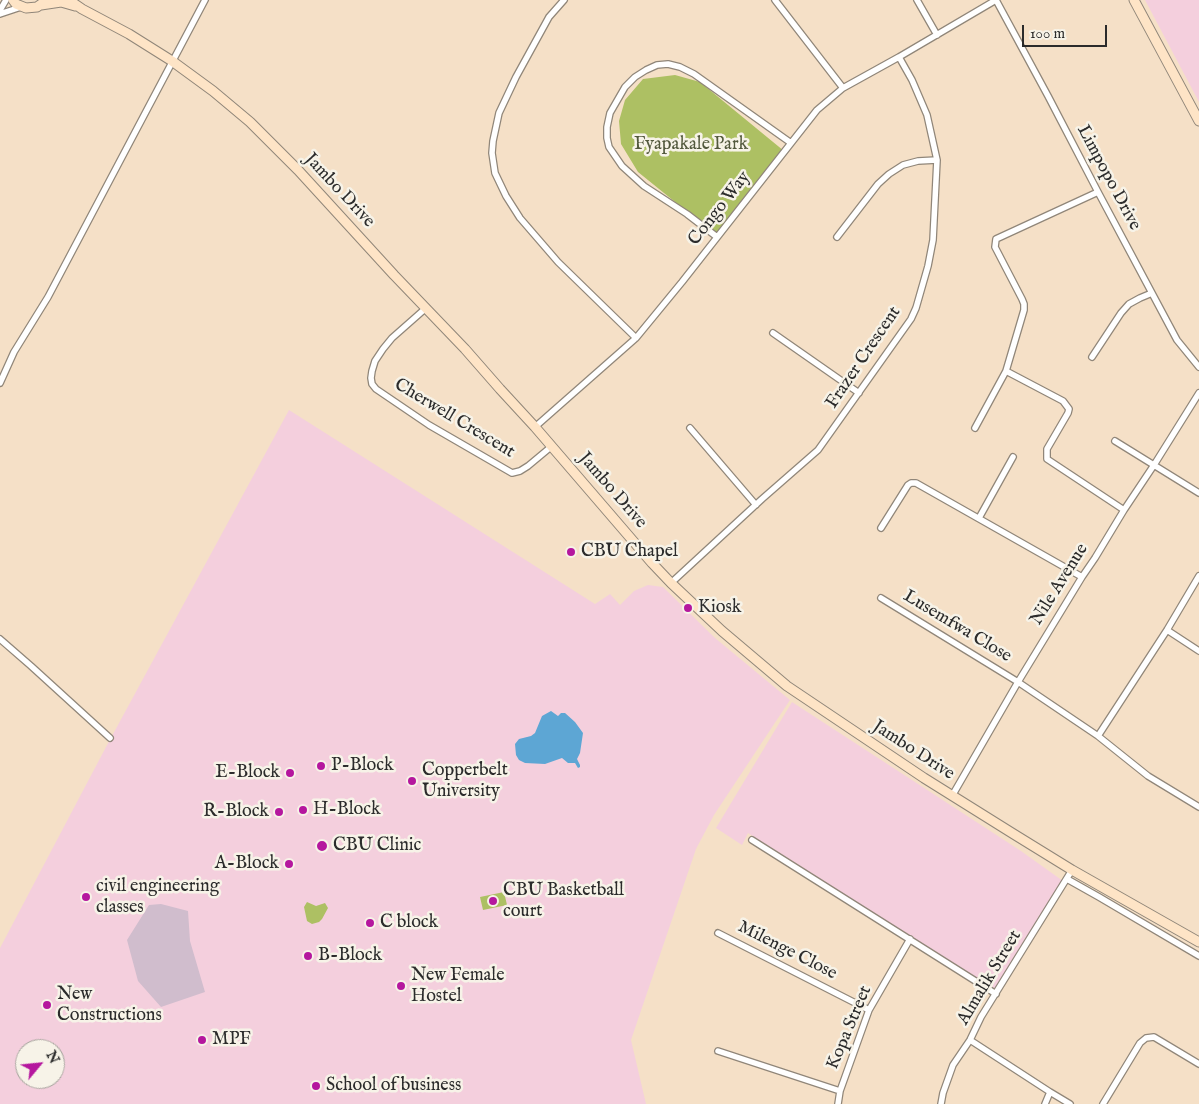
<!DOCTYPE html>
<html>
<head>
<meta charset="utf-8">
<style>
  body { margin:0 }
  #map { position:relative; width:1199px; height:1104px; overflow:hidden; background:#f5e0c7; font-family:"IM FELL English",serif }
  canvas { display:block }
  .north { position:absolute; left:15px; top:1039px; width:50px; height:50px; box-sizing:border-box; background:#f7f3e8; border:1px solid #a5a39c; border-radius:50%; rotate:62deg; font-size:14px; font-weight:700; line-height:20px; text-align:center; color:#2b2b2b }
  .north::after { content:''; display:block; margin:auto; width:18px; height:22px; background:#b5179e; clip-path:polygon(50% 0,100% 100%,50% 72%,0 100%) }
  .scale { position:absolute; left:1022px; top:25px; width:85px; height:22px; box-sizing:border-box; border:2px solid #2b2b2b; border-top:0; padding-left:6px; font-size:15px; line-height:18px; white-space:nowrap; color:#2b2b2b; -webkit-text-stroke:4px #f7f3e8; paint-order:stroke }
</style>
</head>
<body>
<div id="map">
<canvas width="1199" height="1104"></canvas>
<div class="north">N</div>
<div class="scale">100 m</div>
</div>
<script>
const context = document.querySelector('canvas').getContext('2d');
context.lineJoin = 'round';
function paint(path, color) {
  context.fillStyle = color;
  context.fill(path, 'evenodd');
}
function toPath(rows) {
  const path = new Path2D();
  for (const r of rows) {
    path.moveTo(r[0], r[1]);
    for (let i = 2; i < r.length; i += 2) path.lineTo(r[i], r[i + 1]);
  }
  return path;
}
function trace(path, color, width, dash) {
  context.strokeStyle = color;
  context.lineWidth = width;
  context.lineCap = dash ? 'butt' : 'round';
  context.setLineDash(dash || []);
  context.stroke(path);
}
function write(font, color, halo, rows, align = 'center') {
  context.font = font + ' "IM FELL English",serif';
  context.lineWidth = 5;
  context.setLineDash([]);
  context.textBaseline = 'middle';
  context.strokeStyle = halo;
  context.fillStyle = color;
  for (const [text, x, y, turn = 0] of rows) {
    context.save();
    context.translate(x, y);
    context.rotate((+turn || 0) * Math.PI / 180);
    context.textAlign = isNaN(turn) ? turn : align;
    if (halo) context.strokeText(text, 0, 0);
    context.fillText(text, 0, 0);
    context.restore();
  }
}
paint(toPath([
  [1145,0,1199,0,1199,102],
  [289,410,595,604,610,594,620,605,634,591,648,585,663,587,715,638,790,700,714,815,696,849,631,1040,646,1104,0,1104,0,948,106,747],
  [25,1049,55,1049,55,1079,25,1079],
  [792,702,1021,851,1063,881,996,991,748,833,742,845,716,828]
]), '#f4cfdd');
paint(toPath([
  [161,904,188,911,190,941,205,992,161,1007,138,981,127,940,149,905]
]), '#d0bdcd');
paint(toPath([
  [675,75,700,82,784,151,716,235,638,172,621,144,619,121,625,100,643,79],
  [504,892,507,905,483,910,480,897],
  [307,902,316,906,325,903,328,908,322,919,319,922,312,924,307,921,304,907]
]), '#adc063');
paint(toPath([
  [551,711,558,716,561,713,565,713,575,722,583,733,580,753,577,759,580,765,580,767,578,768,575,763,568,763,562,758,545,764,525,763,519,760,516,755,515,744,519,739,531,736,535,733,542,716]
]), '#5da6d4');
const street = toPath([
  [564,0,549,17,516,77,499,113,493,141,492,153,495,173,506,196,520,218,558,262,636,338],
  [775,0,843,88],
  [917,0,937,35],
  [0,10,6,0],
  [0,14,21,7],
  [717,237,687,214,644,186,622,166,609,147,607,138,607,127,610,113,625,87,635,77,646,70,657,65,668,64,680,67,694,74,791,143],
  [837,237,878,184,889,174,903,165,918,161,937,160],
  [426,308,392,338,383,349,375,361,372,371,371,378,372,384,376,389,429,425,512,473,520,471,528,466,552,446],
  [773,333,859,393],
  [1092,357,1121,313,1129,304,1140,298,1152,293],
  [1006,371,1063,401,1069,409,1068,413,1047,449,1047,459,1124,510],
  [0,383,14,352,48,297,205,0],
  [535,427,636,338,682,282,817,110,843,88,899,57,996,0,1048,96,1098,192,1177,340,1199,367],
  [690,428,756,505],
  [975,428,1006,371,1024,310,1024,304,1022,299,995,247,996,239,1098,192],
  [1115,441,1199,493],
  [979,518,1013,457],
  [881,528,908,485,911,483,916,483,1082,577],
  [671,583,762,499,818,450,911,319,916,308,928,266,933,240,937,160,927,115,912,80,899,57],
  [881,598,1018,682,1098,736,1148,776,1199,807],
  [1167,630,1199,651],
  [0,639,31,666,110,738],
  [1098,736,1167,630,1199,576],
  [952,796,1018,682,1082,577,1095,558,1124,510,1154,465,1199,393],
  [752,840,996,994],
  [1067,879,1099,897,1199,956],
  [718,933,869,1010],
  [970,1040,1050,1092,1070,1104],
  [718,1051,840,1091],
  [838,1104,840,1091,869,1010,910,939],
  [941,1104,943,1093,953,1065,970,1040,981,1017,1072,870],
  [1045,1104,1050,1092],
  [1103,1104,1140,1043,1146,1038,1154,1037,1199,1064]
]);
const secondary = toPath([
  [13,0,16,4,26,8,37,7,44,2],
  [69,0,82,9,129,34,172,61,213,91,250,122,298,170,394,275,465,349,500,389,535,427,652,563,671,583,722,631,787,686,924,778,1012,833,1072,870,1199,942],
  [1134,0,1199,121],
  [41,5,61,2,75,6]
]);
trace(street, '#908679', 8);
trace(secondary, '#908679', 11);
trace(street, '#fff', 5.5);
trace(secondary, '#fee4c6', 9);
for (const [x, y, r, color] of [
  [571,552,5,"#b5179e"],
  [688,608,5,"#b5179e"],
  [321,766,5,"#b5179e"],
  [290,773,5,"#b5179e"],
  [412,781,5,"#b5179e"],
  [303,810,5,"#b5179e"],
  [279,812,5,"#b5179e"],
  [322,846,6,"#b5179e"],
  [289,864,5,"#b5179e"],
  [86,897,5,"#b5179e"],
  [493,901,5,"#b5179e"],
  [370,923,5,"#b5179e"],
  [308,956,5,"#b5179e"],
  [401,986,5,"#b5179e"],
  [47,1005,5,"#b5179e"],
  [202,1040,5,"#b5179e"],
  [316,1086,5,"#b5179e"]
]) {
  const dot = new Path2D();
  dot.arc(x, y, r, 0, 2 * Math.PI);
  context.fillStyle = color;
  context.fill(dot);
  trace(dot, '#f7f3e8', 2);
}
write('18px', '#52583c', '#f7f3e8', [
  ["Fyapakale Park",691,145]
]);
write('18px', '#2b2b2b', '#f7f3e8', [
  ["Limpopo Drive",1108,178,62],
  ["Jambo Drive",339,191,47],
  ["Congo Way",720,209,-52],
  ["Frazer Crescent",864,358,-56],
  ["Cherwell Crescent",454,419,31],
  ["Jambo Drive",612,491,49],
  ["Nile Avenue",1060,585,-58],
  ["Lusemfwa Close",957,627,31],
  ["Jambo Drive",913,751,33],
  ["Milenge Close",787,951,27],
  ["Almalik Street",990,978,-59],
  ["Kopa Street",850,1028,-67]
]);
write('18px', '#2b2b2b', '#f7f3e8', [
  ["CBU Chapel",581,552],
  ["Kiosk",698,608],
  ["P-Block",331,766],
  ["Copperbelt",422,771],
  ["University",422,792],
  ["E-Block",280,773,"right"],
  ["H-Block",313,810],
  ["R-Block",269,812,"right"],
  ["CBU Clinic",333,846],
  ["A-Block",279,864,"right"],
  ["civil engineering",96,887],
  ["classes",96,908],
  ["CBU Basketball",503,891],
  ["court",503,912],
  ["C block",380,923],
  ["B-Block",318,956],
  ["New Female",411,976],
  ["Hostel",411,997],
  ["New",57,995],
  ["Constructions",57,1016],
  ["MPF",212,1040],
  ["School of business",326,1086]
], 'left');
</script>
</body>
</html>
